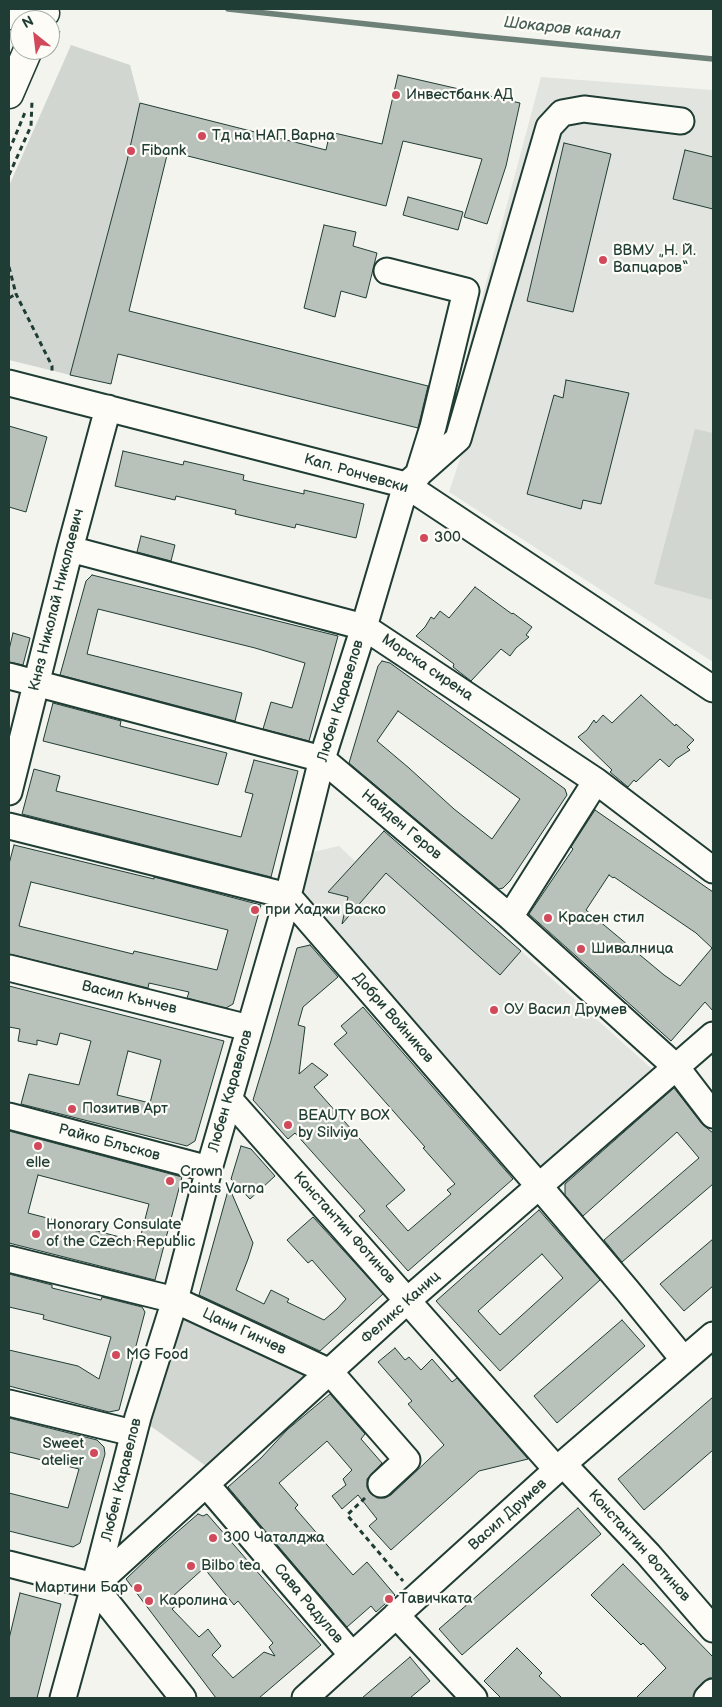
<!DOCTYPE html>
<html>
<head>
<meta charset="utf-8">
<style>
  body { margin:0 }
  #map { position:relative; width:722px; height:1707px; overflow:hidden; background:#f4f4ef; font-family:"Balsamiq Sans",sans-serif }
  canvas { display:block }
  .frame { position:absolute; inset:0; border:10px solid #1f3d34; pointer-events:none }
  .north { position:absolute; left:10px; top:10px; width:50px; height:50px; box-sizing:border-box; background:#fdfcf7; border:1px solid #a4b0a9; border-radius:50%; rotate:331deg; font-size:14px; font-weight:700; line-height:20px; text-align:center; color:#1f3d34 }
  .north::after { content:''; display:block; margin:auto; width:18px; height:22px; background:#d1495b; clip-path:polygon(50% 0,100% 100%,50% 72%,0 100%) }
</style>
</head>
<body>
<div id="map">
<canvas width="722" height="1707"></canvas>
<div class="frame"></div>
<div class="north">N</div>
</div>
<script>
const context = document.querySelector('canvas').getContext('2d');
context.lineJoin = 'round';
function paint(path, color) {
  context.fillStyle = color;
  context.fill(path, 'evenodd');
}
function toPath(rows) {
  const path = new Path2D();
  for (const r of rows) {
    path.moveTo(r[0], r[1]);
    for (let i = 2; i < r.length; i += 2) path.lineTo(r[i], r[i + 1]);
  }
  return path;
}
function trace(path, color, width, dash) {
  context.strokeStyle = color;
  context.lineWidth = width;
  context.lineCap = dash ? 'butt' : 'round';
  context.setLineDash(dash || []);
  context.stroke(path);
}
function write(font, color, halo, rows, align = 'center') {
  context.font = font + ' "Balsamiq Sans",sans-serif';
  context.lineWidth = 4.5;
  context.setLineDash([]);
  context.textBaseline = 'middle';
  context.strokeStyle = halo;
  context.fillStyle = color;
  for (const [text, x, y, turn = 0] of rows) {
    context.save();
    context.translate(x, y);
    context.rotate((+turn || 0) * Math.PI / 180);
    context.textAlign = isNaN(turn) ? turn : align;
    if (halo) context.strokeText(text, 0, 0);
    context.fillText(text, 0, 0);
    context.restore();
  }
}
paint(toPath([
  [541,77,713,90,713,662,449,492,466,441,446,436,447,429],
  [384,831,521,951,652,1069,540,1168,300,896,313,852,339,846,355,861]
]), '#e2e5df');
paint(toPath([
  [71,45,130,65,140,103,127,161,70,375,9,360,9,186],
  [695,429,713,433,713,600,654,584],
  [175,1300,330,1372,217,1474,138,1417]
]), '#d1d6d1');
trace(toPath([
  [228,9,478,36,713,59]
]), '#6e8179', 5.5);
const building = toPath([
  [398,75,520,103,506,166,487,224,464,217,482,159,403,141,386,206,168,151,129,311,428,386,418,428,118,354,111,384,70,375,127,161,140,103,326,150,330,132,382,144,398,75],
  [564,143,611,154,573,312,527,301,564,143],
  [685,150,713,157,713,209,673,199,685,150],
  [408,197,463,212,458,230,403,215,408,197],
  [324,225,356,232,353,246,377,253,366,298,341,291,335,317,304,308,324,225],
  [566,380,629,393,601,504,583,500,581,509,527,494,554,395,563,398,566,380],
  [9,426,47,437,26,512,9,507,9,426],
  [123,451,183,465,184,461,244,475,243,480,304,494,304,490,364,504,356,538,296,524,295,528,235,514,236,510,176,496,175,500,115,486,123,451],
  [141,536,175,545,171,561,137,552,141,536],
  [92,575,338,636,309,741,263,729,271,702,292,708,305,663,255,648,98,609,87,654,242,693,235,721,60,675,86,581,92,575],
  [475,587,512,614,513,613,532,627,526,635,529,637,516,648,510,656,501,649,471,681,453,667,454,664,416,636,425,627,431,617,434,619,440,611,449,618,475,587],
  [13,633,30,638,23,665,9,662,9,650,13,633],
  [382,661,390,663,565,789,567,795,510,881,503,888,499,889,349,763,378,666,382,661],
  [398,711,520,799,492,839,454,809,409,768,377,741,398,711],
  [641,695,675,726,676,724,694,740,687,747,690,750,676,759,669,767,660,759,636,782,634,780,628,787,610,772,612,770,578,737,587,730,594,720,596,723,603,715,612,723,641,695],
  [53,703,121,721,120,726,227,753,218,785,43,741,53,703],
  [254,760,298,771,271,877,22,814,34,769,60,776,56,791,241,837,253,794,245,792,254,760],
  [595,810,713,892,713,1011,705,1002,671,1041,529,914,573,849,571,847,595,810],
  [609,875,613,878,614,877,696,933,712,948,680,986,664,975,586,910,609,875],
  [384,831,521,951,500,975,386,873,342,924,348,897,328,892,384,831],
  [14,845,154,879,154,877,261,905,233,1004,226,1008,187,998,189,992,149,983,148,988,9,954,9,864,14,845],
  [31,882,228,930,217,970,134,951,133,954,19,926,31,882],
  [310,945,338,977,303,1007,298,1025,305,1027,299,1074,312,1063,328,1075,314,1087,405,1190,386,1206,408,1231,451,1194,447,1190,455,1184,423,1148,425,1147,334,1044,347,1033,341,1026,363,1007,513,1179,408,1271,359,1216,365,1211,295,1133,288,1139,253,1100,270,1044,297,948,310,945],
  [9,986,224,1041,195,1141,187,1146,21,1104,29,1074,79,1085,91,1041,60,1033,57,1045,37,1040,37,1045,18,1041,20,1029,9,1027,9,986],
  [128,1051,161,1060,150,1103,117,1095,128,1051],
  [674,1088,702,1124,713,1133,713,1184,622,1262,604,1240,699,1158,677,1132,583,1216,565,1195,565,1184,674,1088],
  [9,1131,182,1177,155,1280,9,1243,9,1131],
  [38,1175,149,1204,139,1242,28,1213,38,1175],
  [241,1146,251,1149,275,1176,250,1199,231,1179,241,1146],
  [229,1187,253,1243,248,1259,236,1290,264,1304,271,1290,289,1299,287,1302,324,1320,337,1309,346,1299,312,1260,308,1263,287,1240,313,1217,383,1294,320,1351,199,1295,229,1187],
  [539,1210,600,1280,500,1371,436,1301,539,1210],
  [542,1254,563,1278,500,1335,478,1311,542,1254],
  [713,1239,713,1286,684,1311,660,1284,713,1239],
  [9,1274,52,1285,52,1288,101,1300,102,1297,142,1307,145,1312,119,1410,109,1412,9,1386,9,1350,78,1366,99,1379,111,1337,43,1319,44,1315,9,1307,9,1274],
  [622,1320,645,1346,557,1423,534,1396,622,1320],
  [395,1348,405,1360,409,1357,421,1370,432,1359,452,1382,457,1378,528,1459,479,1471,391,1550,369,1526,377,1519,358,1495,342,1509,332,1496,346,1485,343,1479,352,1470,327,1441,279,1483,298,1505,295,1508,353,1575,367,1562,395,1595,376,1612,371,1606,347,1627,228,1487,261,1458,287,1430,330,1394,365,1434,361,1439,382,1463,367,1479,367,1487,370,1493,377,1498,385,1498,391,1495,444,1445,408,1404,412,1401,378,1362,395,1348],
  [713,1397,713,1450,644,1510,618,1479,713,1397],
  [9,1418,97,1440,104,1447,105,1454,80,1543,73,1547,9,1531,9,1493,68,1508,79,1469,9,1452,9,1418],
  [578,1508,601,1534,462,1655,439,1629,578,1508],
  [198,1514,203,1516,207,1514,321,1645,259,1698,216,1698,126,1579,153,1553,198,1514],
  [204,1568,234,1605,238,1601,273,1643,269,1647,275,1656,264,1652,233,1678,212,1655,221,1646,208,1629,199,1637,172,1609,178,1604,172,1597,204,1568],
  [623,1564,713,1657,713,1678,709,1678,703,1682,697,1688,693,1698,636,1698,666,1668,643,1643,641,1645,591,1595,623,1564],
  [20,1593,61,1604,37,1698,9,1698,9,1639,20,1593],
  [517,1648,542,1673,539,1676,562,1698,501,1698,484,1681,517,1648],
  [410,1657,430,1681,410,1698,362,1698,410,1657]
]);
paint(building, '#b9c1bb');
trace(building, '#1f3d34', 1);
const minor = toPath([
  [387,271,466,291,433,427,418,475],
  [9,383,406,485,713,689],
  [406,485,458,439,549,127,562,113,584,109,681,121],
  [70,549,364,627,596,781,713,870],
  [9,676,322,759,510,917,677,1068,713,1115],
  [9,792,70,549,108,408],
  [9,826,288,896,539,1186,627,1290,684,1360],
  [510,917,596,781],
  [9,968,249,1028],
  [230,1100,557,1470],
  [9,1116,209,1169],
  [9,1259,175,1300,330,1372,407,1460,381,1484],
  [9,1403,133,1433],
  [563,1464,648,1554,713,1629],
  [206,1484,352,1655],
  [9,1564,94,1586],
  [94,1586,408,1300,713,1035],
  [94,1586,183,1698],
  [396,1615,474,1698],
  [63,1698,99,1568,138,1417,175,1300,209,1169,288,896,322,759,364,627,406,485],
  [305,1698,563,1464,713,1335],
  [707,1698,713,1692]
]);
const major = toPath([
  [9,15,45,13],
  [9,94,28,50]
]);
trace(minor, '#1f3d34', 29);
trace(major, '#1f3d34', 31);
trace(toPath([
  [52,51,59,31],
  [9,151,26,110],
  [9,175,31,126,32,101],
  [9,267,16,294,52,366,52,373],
  [9,298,16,294],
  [365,1498,347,1515,403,1581]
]), '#1f3d34', 3, [5, 4]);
trace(minor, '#fdfcf7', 25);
trace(major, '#fdfcf7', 28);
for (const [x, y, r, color] of [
  [396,95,5,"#d1495b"],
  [202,136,5,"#d1495b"],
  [131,151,5,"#d1495b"],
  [603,260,5,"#d1495b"],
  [424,538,5,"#d1495b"],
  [255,910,5,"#d1495b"],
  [548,918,5,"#d1495b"],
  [581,949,5,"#d1495b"],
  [494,1010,5,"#d1495b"],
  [72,1109,5,"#d1495b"],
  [288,1125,5,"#d1495b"],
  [38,1146,5,"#d1495b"],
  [170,1181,5,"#d1495b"],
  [36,1234,5,"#d1495b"],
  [116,1355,5,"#d1495b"],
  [94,1453,5,"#d1495b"],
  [213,1538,5,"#d1495b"],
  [191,1566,5,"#d1495b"],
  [138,1588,5,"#d1495b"],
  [389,1599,5,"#d1495b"],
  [149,1601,5,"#d1495b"]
]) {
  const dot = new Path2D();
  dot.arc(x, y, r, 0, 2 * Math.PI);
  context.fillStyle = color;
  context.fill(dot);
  trace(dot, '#fdfcf7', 2);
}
write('15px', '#1f3d34', '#fdfcf7', [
  ["Инвестбанк АД",406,95],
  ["Тд на НАП Варна",212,136],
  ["Fibank",141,151],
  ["ВВМУ „Н. Й.",613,251],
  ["Вапцаров“",613,268],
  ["300",434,538],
  ["при Хаджи Васко",265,910],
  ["Красен стил",558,918],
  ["Шивалница",591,949],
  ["ОУ Васил Друмев",504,1010],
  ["Позитив Арт",82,1109],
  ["BEAUTY BOX",298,1116],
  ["by Silviya",298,1133],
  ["elle",38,1163,"center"],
  ["Crown",180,1172],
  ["Paints Varna",180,1189],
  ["Honorary Consulate",46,1225],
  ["of the Czech Republic",46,1242],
  ["MG Food",126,1355],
  ["Sweet",84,1444,"right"],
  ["atelier",84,1461,"right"],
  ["300 Чаталджа",223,1538],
  ["Bilbo tea",201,1566],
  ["Мартини Бар",128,1588,"right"],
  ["Тавичката",399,1599],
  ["Каролина",159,1601]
], 'left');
write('15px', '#1f3d34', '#fdfcf7', [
  ["Кап. Рончевски",356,474,16],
  ["Княз Николай Николаевич",57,600,-76],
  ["Морска сирена",427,668,34],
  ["Любен Каравелов",341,701,-73],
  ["Найден Геров",401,825,40],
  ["Васил Кънчев",129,998,14],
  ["Добри Войников",393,1018,49],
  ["Любен Каравелов",231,1091,-74],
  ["Райко Блъсков",109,1143,15],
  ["Константин Фотинов",344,1228,48],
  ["Феликс Каниц",401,1308,-42],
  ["Цани Гинчев",244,1332,25],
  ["Любен Каравелов",122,1480,-76],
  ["Васил Друмев",508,1515,-42],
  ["Константин Фотинов",639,1546,48],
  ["Сава Радулов",308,1604,50]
]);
write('italic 16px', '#475f56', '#fdfcf7', [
  ["Шокаров канал",562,29,6]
]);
</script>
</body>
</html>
